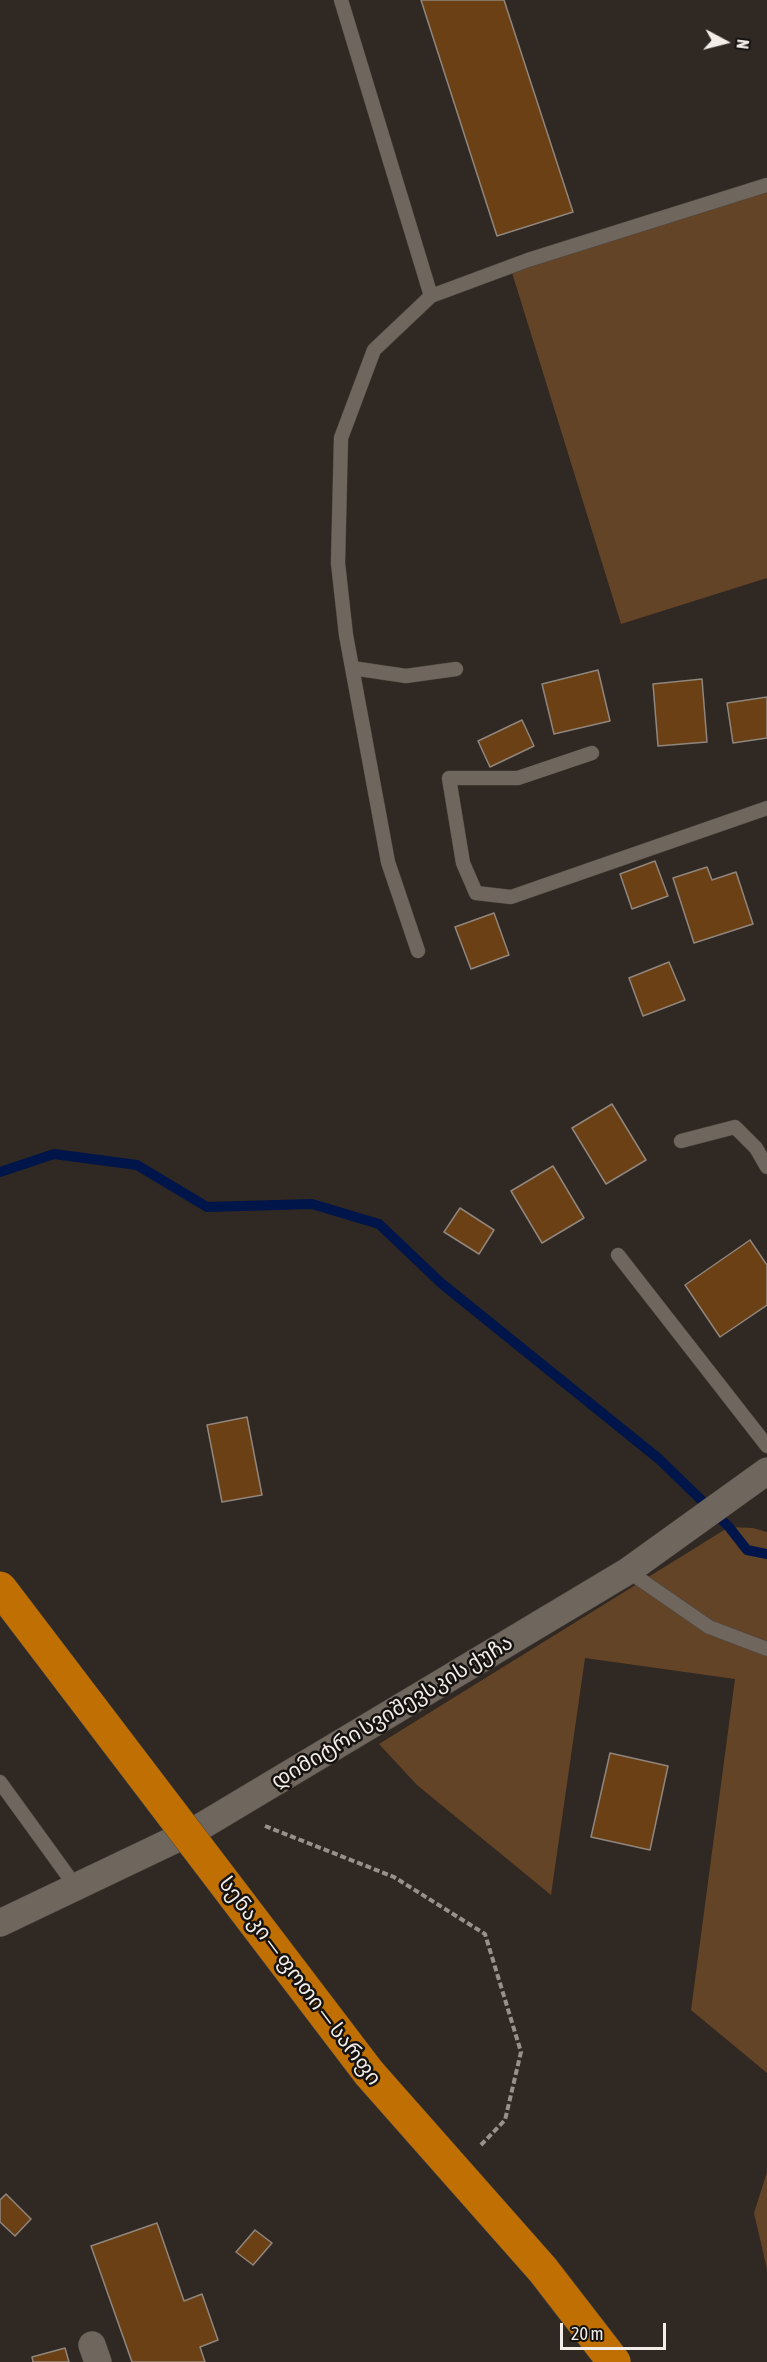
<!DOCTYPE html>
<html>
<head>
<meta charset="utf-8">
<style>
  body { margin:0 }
  #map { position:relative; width:767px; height:2362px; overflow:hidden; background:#302822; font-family:"Asap Condensed",sans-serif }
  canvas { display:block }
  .north { position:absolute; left:695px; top:12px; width:60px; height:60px; -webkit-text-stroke:4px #15120f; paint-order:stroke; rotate:97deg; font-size:16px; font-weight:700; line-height:24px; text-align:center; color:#f2ede9 }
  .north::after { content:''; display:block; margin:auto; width:21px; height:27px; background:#f2ede9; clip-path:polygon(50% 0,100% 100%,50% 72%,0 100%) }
  .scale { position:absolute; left:560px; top:2323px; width:106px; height:27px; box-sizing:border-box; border:3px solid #f2ede9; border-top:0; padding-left:8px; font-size:18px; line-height:21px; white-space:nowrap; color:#f2ede9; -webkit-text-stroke:4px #15120f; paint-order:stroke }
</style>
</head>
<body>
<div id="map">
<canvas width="767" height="2362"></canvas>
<div class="north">N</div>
<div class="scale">20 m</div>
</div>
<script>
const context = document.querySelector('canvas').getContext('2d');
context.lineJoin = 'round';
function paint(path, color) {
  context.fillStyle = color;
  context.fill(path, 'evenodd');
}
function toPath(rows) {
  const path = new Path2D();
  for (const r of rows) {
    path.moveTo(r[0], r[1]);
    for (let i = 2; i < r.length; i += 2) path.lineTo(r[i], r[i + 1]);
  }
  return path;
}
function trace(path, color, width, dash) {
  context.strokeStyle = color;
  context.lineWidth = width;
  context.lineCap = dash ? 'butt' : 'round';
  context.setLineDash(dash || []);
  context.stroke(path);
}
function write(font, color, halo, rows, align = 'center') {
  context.font = font + ' "Asap Condensed","Noto Sans Georgian",sans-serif';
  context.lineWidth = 5;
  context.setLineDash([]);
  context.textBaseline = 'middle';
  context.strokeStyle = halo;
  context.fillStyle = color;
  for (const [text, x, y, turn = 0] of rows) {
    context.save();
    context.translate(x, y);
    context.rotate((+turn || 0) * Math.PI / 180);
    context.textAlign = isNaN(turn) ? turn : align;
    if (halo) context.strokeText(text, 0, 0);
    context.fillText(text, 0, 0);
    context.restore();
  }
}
paint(toPath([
  [767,182,767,578,621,624,509,263],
  [729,1527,753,1528,767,1532,767,2073,691,2010,735,1679,585,1658,551,1895,417,1785,379,1744],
  [767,2172,767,2269,754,2213]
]), '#644427');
trace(toPath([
  [0,1172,54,1154,137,1165,207,1207,312,1204,379,1224,441,1283,659,1459,729,1527,747,1550,767,1554]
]), '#001549', 10);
const building = toPath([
  [421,0,504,0,573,212,497,236,421,0],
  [598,670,610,721,554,734,542,684,598,670],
  [702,679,707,742,658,746,653,684,702,679],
  [767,697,767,738,733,743,727,703,767,697],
  [522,720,534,746,490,767,478,741,522,720],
  [655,861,668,896,632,909,620,874,655,861],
  [707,867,712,880,736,872,753,924,694,943,673,878,707,867],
  [494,913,509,955,471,969,455,927,494,913],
  [669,962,685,1000,643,1016,629,978,669,962],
  [612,1104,646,1160,606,1184,572,1128,612,1104],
  [553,1166,584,1218,542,1243,511,1191,553,1166],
  [460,1208,494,1230,479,1254,444,1232,460,1208],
  [750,1240,767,1265,767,1305,720,1337,685,1285,750,1240],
  [247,1417,262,1495,222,1502,207,1425,247,1417],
  [610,1753,668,1766,650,1850,591,1837,610,1753],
  [6,2194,31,2219,15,2236,0,2222,0,2200,6,2194],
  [157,2223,184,2301,202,2294,218,2340,200,2347,205,2362,132,2362,91,2246,157,2223],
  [255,2230,272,2243,253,2265,236,2252,255,2230],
  [65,2348,69,2362,33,2362,32,2357,65,2348]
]);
paint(building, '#6a4014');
trace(building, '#90867e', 1.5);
const lane = toPath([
  [341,0,431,296,528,260,767,185],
  [352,668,406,676,456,669],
  [592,753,518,778,449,778,463,863,476,893,511,897,767,808],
  [418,951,388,862,346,635,338,563,341,438,374,350,431,296],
  [681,1141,735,1127,756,1148,767,1167],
  [618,1255,767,1446],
  [628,1571,709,1627,767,1649],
  [0,1782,76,1887]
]);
const street = toPath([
  [0,1923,197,1829,628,1571,767,1471],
  [92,2345,98,2362]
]);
const highway = toPath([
  [369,2073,543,2270,614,2362]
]);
trace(lane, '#4c4640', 15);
trace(street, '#4c4640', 28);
trace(highway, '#4c4640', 34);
trace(toPath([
  [265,1826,394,1877,485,1934,521,2052,505,2120,480,2146]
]), '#97918c', 4, [6, 3]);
trace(lane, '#6f665e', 14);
trace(street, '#6f665e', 27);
trace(highway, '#c07003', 33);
const highwayBridge = toPath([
  [0,1588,369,2073]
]);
trace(highwayBridge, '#4c4640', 34, []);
trace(highwayBridge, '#c07003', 33);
write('21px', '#f2ede9', '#15120f', [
  ["დიმიტრი სვიშევსკის ქუჩა",392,1712,-31],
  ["სენაკი — ფოთი — სარფი",300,1981,53]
]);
</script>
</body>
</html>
